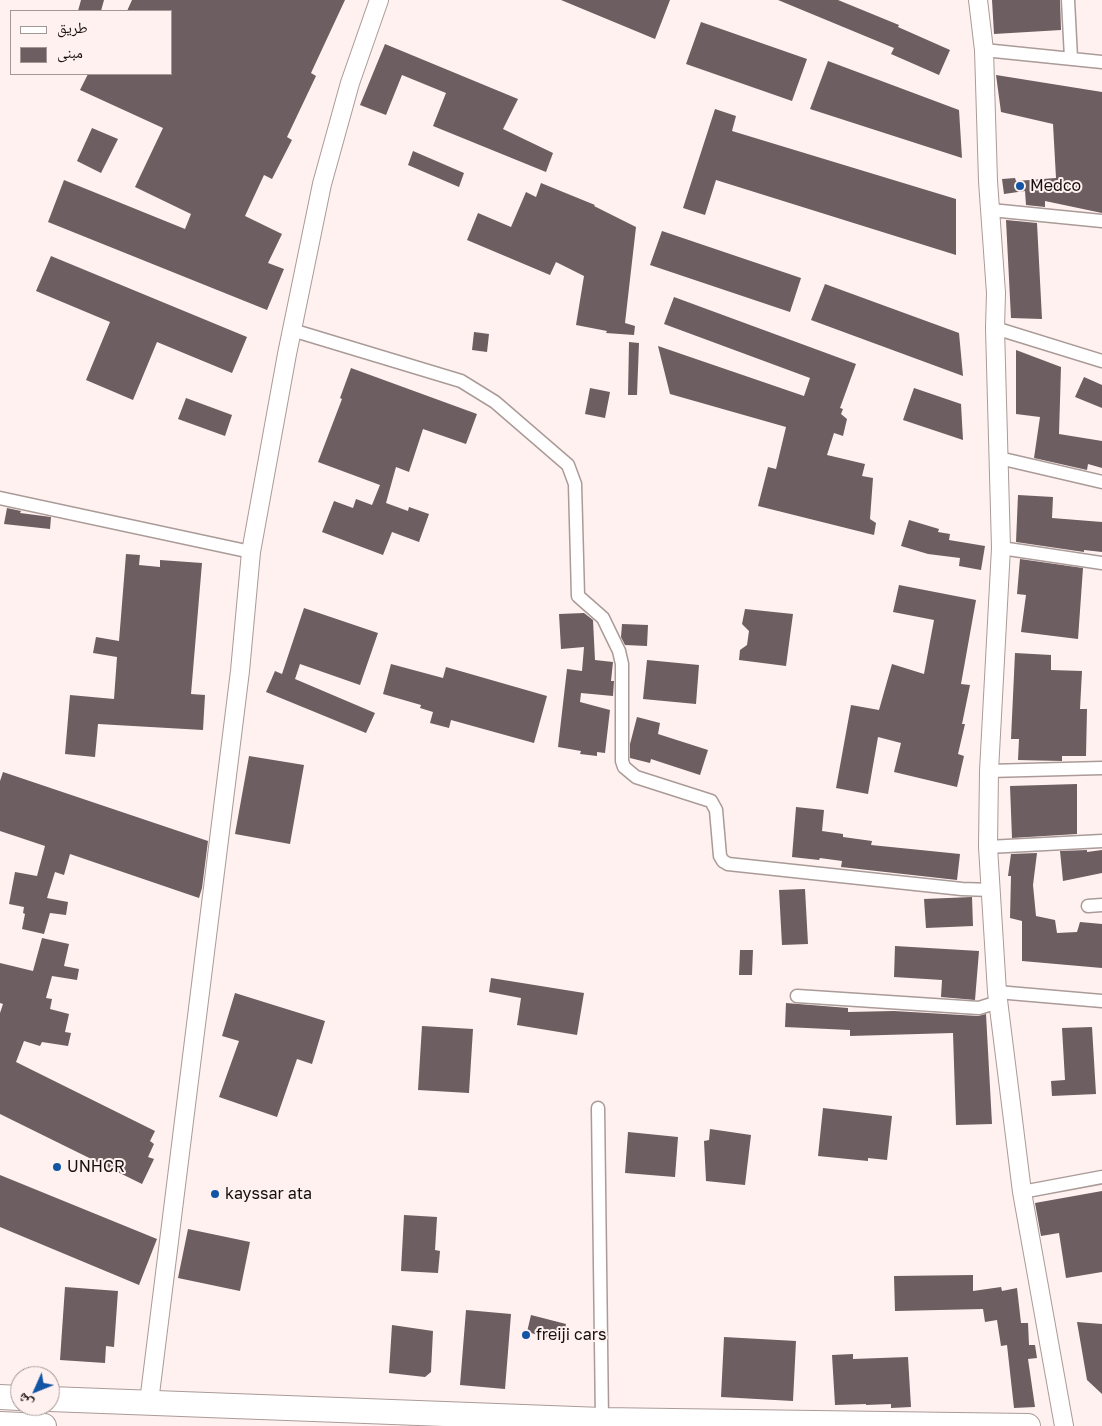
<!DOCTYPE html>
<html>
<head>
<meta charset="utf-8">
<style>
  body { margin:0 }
  #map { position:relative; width:1102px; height:1426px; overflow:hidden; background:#fff1ef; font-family:"Golos Text","Noto Naskh Arabic",sans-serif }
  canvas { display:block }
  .legend { position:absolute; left:10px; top:10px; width:162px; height:65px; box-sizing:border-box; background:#fff1ef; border:1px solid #a29795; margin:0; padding:6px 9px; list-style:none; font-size:15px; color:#16100f }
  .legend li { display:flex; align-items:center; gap:10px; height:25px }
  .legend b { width:25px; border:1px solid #a29795 }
  .north { position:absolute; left:10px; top:1366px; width:50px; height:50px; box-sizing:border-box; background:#fff1ef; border:1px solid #a29795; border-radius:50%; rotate:226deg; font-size:14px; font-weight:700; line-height:20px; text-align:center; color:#16100f }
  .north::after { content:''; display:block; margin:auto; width:18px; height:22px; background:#1255a5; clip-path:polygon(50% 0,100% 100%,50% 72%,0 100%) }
</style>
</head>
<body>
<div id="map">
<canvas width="1102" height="1426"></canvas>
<ul class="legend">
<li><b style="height:6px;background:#fff"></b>طريق</li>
<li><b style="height:14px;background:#6c5e61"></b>مبنى</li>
</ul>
<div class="north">ش</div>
</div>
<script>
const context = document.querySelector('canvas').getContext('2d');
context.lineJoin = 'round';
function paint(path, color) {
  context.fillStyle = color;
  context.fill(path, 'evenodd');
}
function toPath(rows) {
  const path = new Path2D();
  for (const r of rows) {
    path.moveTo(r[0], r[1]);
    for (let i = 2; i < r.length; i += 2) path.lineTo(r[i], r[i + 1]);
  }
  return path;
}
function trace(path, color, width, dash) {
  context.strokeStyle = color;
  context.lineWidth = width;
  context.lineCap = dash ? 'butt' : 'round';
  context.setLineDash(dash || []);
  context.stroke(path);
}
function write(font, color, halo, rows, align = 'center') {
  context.font = font + ' "Golos Text",sans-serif';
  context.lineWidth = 4;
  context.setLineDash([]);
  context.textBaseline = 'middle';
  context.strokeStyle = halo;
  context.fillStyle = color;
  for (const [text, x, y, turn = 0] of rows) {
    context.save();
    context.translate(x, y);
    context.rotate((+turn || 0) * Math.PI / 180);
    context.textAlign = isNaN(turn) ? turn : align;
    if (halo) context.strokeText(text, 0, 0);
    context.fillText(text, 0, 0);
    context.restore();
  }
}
paint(toPath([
  [81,0,104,0,101,11,78,11],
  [132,0,345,0,311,73,316,76,287,137,292,140,272,179,264,175,245,216,282,234,268,263,284,269,267,310,48,222,64,180,185,229,191,214,135,187,163,128,80,90,88,74,171,74,171,11,127,11],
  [561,0,670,0,655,39],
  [778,0,838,0,899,25,898,27,950,50,939,75,891,54,894,48],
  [992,0,1060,0,1061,30,994,34],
  [701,22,807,59,792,101,686,64],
  [385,44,518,99,503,129,553,153,546,172,433,126,446,93,402,75,386,115,360,105],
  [828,61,959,110,962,158,810,109],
  [996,75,1102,92,1102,213,1045,201,1045,207,1026,205,1025,191,1004,194,1002,179,1015,178,1016,181,1056,178,1053,124,1001,112],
  [715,109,736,116,732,131,956,199,956,255,716,180,705,215,683,208],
  [92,128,118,139,101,173,77,161],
  [413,151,464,173,459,187,408,165],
  [541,183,595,205,594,206,636,227,625,323,635,326,634,335,606,333,607,331,576,325,584,276,556,262,550,275,467,240,478,213,511,227,526,192,536,197],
  [1006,220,1037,223,1042,319,1011,318],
  [662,231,801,278,790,312,650,265],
  [51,256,247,337,232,373,157,342,133,400,86,380,110,322,36,291],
  [825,284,959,333,963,376,811,320],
  [674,297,856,364,840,408,843,409,841,414,847,419,843,436,834,433,827,455,865,464,862,476,873,478,870,519,876,523,874,535,758,506,768,467,776,469,786,427,670,394,658,346,804,396,810,378,664,324],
  [474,332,489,334,487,352,472,350],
  [629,342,639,343,637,395,628,395],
  [1016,350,1061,367,1059,434,1102,441,1102,468,1088,464,1087,470,1034,458,1040,417,1016,414],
  [351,368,477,414,466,444,423,429,409,472,396,467,386,503,408,511,409,507,429,514,419,542,392,532,383,555,322,532,334,501,353,508,356,499,372,505,380,485,318,462,342,399,340,398],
  [1084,377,1102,385,1102,408,1075,397],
  [590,388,610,392,605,418,585,414],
  [914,388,961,404,963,440,903,420],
  [186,398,232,415,225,436,178,419],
  [1018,495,1053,497,1052,518,1102,522,1102,552,1084,550,1084,552,1016,542],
  [7,508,21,511,20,513,51,517,50,529,4,524],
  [909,520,939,529,938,532,950,534,949,540,985,546,981,570,959,566,960,558,928,554,901,546],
  [126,554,140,555,139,565,160,567,160,560,202,563,191,694,205,695,203,730,98,724,95,757,65,754,70,695,114,699,117,657,93,653,96,637,119,641],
  [1020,559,1083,568,1078,639,1021,632,1026,595,1017,594],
  [899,585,976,600,961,684,970,685,962,724,965,724,958,754,964,756,957,787,894,772,901,743,878,737,868,794,836,788,851,705,879,710,892,664,924,674,934,620,893,612],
  [304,608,378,633,360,685,300,664,295,679,375,713,366,733,266,692,275,671,282,674],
  [745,609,793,614,786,666,739,660,740,650,747,645,749,631,742,624],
  [584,613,593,620,595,660,613,662,611,681,614,681,613,696,581,693,580,702,610,710,605,753,597,752,597,756,580,754,581,751,558,747,567,669,582,671,584,647,561,649,559,614],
  [622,624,648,625,647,646,625,645,621,637],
  [1015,653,1051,655,1051,670,1082,671,1080,709,1087,709,1086,756,1062,756,1062,761,1018,760,1019,739,1011,739],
  [647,660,699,665,696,704,643,699],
  [391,664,443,678,446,667,547,696,534,743,451,720,449,728,430,723,433,712,420,708,421,705,383,694],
  [637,717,660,723,658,734,708,750,700,775,651,759,650,763,630,758,630,744],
  [249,756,304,765,290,844,235,834],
  [3,772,208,841,202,888,199,898,70,854,64,875,55,872,47,898,68,902,66,915,50,913,44,934,22,929,25,914,23,913,24,907,9,904,15,872,37,876,45,846,0,831,0,781],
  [1077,784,1077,834,1012,838,1010,786],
  [796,807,824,810,822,831,843,834,843,837,872,841,871,845,960,854,957,880,841,867,842,861,820,858,819,860,792,857],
  [1087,850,1087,852,1102,850,1102,873,1063,881,1060,851],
  [1037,853,1033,885,1036,916,1055,920,1057,933,1077,932,1080,922,1102,924,1102,968,1022,961,1022,921,1010,918,1011,876,1008,876,1011,854],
  [805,889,808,944,782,945,779,890],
  [972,897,973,926,926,928,924,899],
  [42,938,69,944,64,966,79,969,77,980,52,976,46,998,52,999,50,1009,69,1014,65,1032,71,1033,68,1046,42,1042,40,1046,24,1041,16,1062,155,1131,150,1141,154,1144,148,1157,154,1159,142,1184,0,1114,0,1013,3,1004,0,1003,0,963,33,971],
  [895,946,979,951,975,1000,941,997,942,980,894,977],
  [740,950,753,950,752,975,739,975],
  [491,978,584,993,577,1035,517,1025,521,998,489,992],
  [235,993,325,1021,312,1064,297,1059,277,1117,219,1097,239,1041,222,1036],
  [786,1003,848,1008,848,1012,894,1011,978,1016,986,1014,992,1124,956,1125,953,1033,850,1036,850,1030,785,1027],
  [422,1026,473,1029,469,1093,418,1090],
  [1092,1027,1096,1094,1052,1096,1051,1081,1065,1080,1062,1028],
  [823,1108,892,1116,887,1160,868,1158,868,1161,818,1156],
  [710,1129,751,1135,745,1185,706,1181,704,1141,709,1140],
  [628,1132,678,1137,675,1177,625,1173],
  [0,1175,157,1239,139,1285,0,1227],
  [1102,1191,1102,1272,1066,1278,1059,1233,1041,1236,1035,1203],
  [404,1215,437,1217,435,1250,440,1251,438,1273,401,1271],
  [188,1229,250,1242,240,1291,178,1278],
  [973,1275,973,1291,1001,1287,1002,1291,1017,1288,1021,1323,1028,1323,1029,1345,1035,1345,1037,1358,1028,1359,1035,1407,1014,1408,1007,1345,1001,1346,997,1320,985,1322,983,1309,895,1311,894,1276],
  [65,1287,118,1291,114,1347,106,1346,105,1363,60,1360],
  [466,1310,511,1314,505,1389,460,1385],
  [531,1315,566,1324,562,1341,527,1332],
  [1077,1322,1102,1324,1102,1394,1087,1380],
  [392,1325,433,1331,431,1372,425,1377,389,1373],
  [724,1337,796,1341,793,1401,721,1397],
  [853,1354,853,1359,908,1357,911,1407,891,1408,891,1404,866,1405,866,1404,835,1405,832,1355]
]), '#6c5e61');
const street = toPath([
  [1068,0,1071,58],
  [984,50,1102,62],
  [991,210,1102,221],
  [995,328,1102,361],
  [292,330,461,381,495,402,568,465,575,484,578,596,603,618,619,651,622,664,622,761,624,767,636,777,711,801,716,810,720,856,723,861,728,864,962,889,991,890],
  [999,458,1102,482],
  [0,498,251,552],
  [1001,548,1102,563],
  [989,771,1102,768],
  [988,847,1102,841],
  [1088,906,1102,905],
  [997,992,1102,1001],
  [797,996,979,1008,998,1002],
  [598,1108,602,1420],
  [1022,1192,1102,1177]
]);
const secondary = toPath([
  [978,0,984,50,988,181,996,293,995,328,1001,548,989,771,988,847,997,992,1022,1192,1064,1426],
  [149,1402,240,671,251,552,287,354,322,184,350,83,379,0]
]);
const highway = toPath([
  [0,1397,20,1398],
  [50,1399,602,1420,1028,1426],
  [0,1424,44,1426]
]);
trace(street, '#aa9b98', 15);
trace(secondary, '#aa9b98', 20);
trace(highway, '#aa9b98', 26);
trace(street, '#fff', 12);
trace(secondary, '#fff', 18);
trace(highway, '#fff', 24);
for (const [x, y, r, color] of [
  [1020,186,5,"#1255a5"],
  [57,1167,5,"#1255a5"],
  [215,1194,5,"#1255a5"],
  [526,1335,5,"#1255a5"]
]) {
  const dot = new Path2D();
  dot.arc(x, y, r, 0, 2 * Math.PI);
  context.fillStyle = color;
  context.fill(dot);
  trace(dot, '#fff1ef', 2);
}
write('16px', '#16100f', '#fff1ef', [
  ["Medco",1030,186],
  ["UNHCR",67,1167],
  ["kayssar ata",225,1194],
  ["freiji cars",536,1335]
], 'left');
</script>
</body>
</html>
